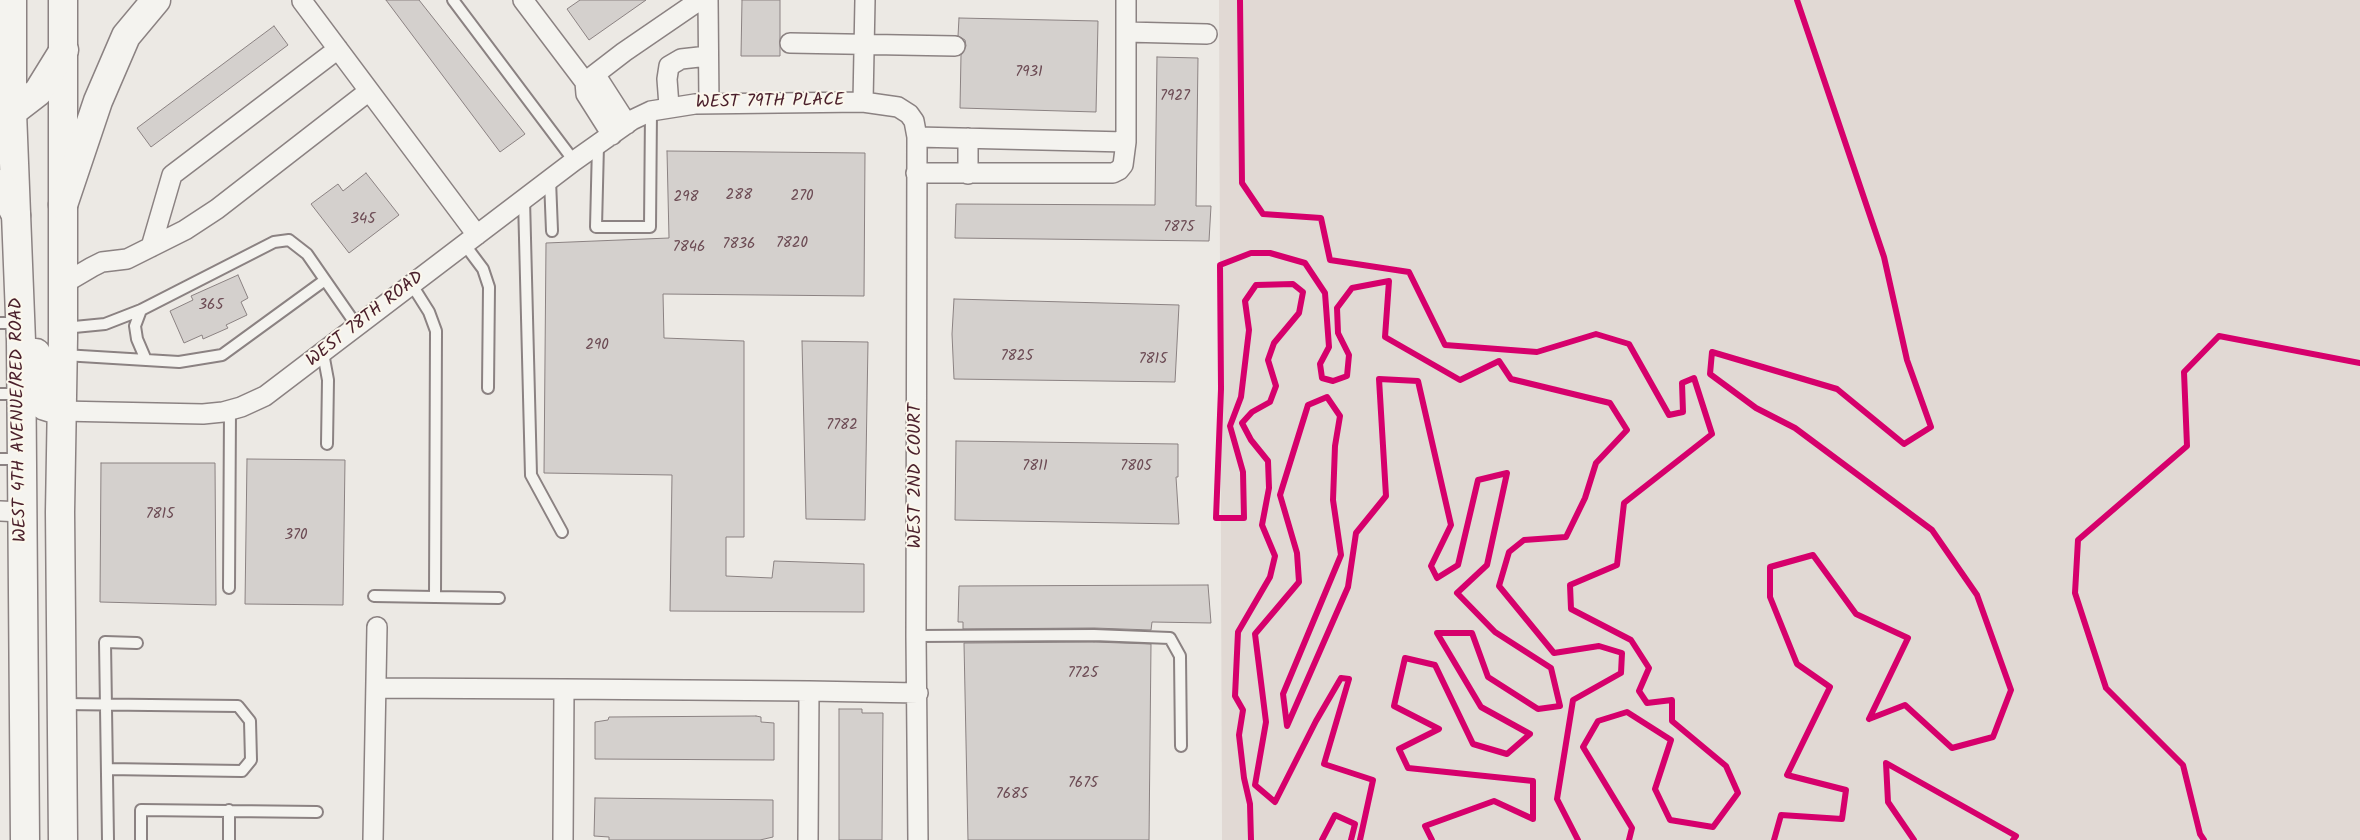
<!DOCTYPE html>
<html>
<head>
<meta charset="utf-8">
<style>
  body { margin:0 }
  canvas { display:block; background:#ece9e4 }
</style>
</head>
<body>
<canvas width="2360" height="840"></canvas>
<script>
const context = document.querySelector('canvas').getContext('2d');
context.lineJoin = 'round';
function paint(path, color) {
  context.fillStyle = color;
  context.fill(path, 'evenodd');
}
function toPath(rows) {
  const path = new Path2D();
  for (const r of rows) {
    path.moveTo(r[0], r[1]);
    for (let i = 2; i < r.length; i += 2) path.lineTo(r[i], r[i + 1]);
  }
  return path;
}
function trace(path, color, width, dash) {
  context.strokeStyle = color;
  context.lineWidth = width;
  context.lineCap = dash ? 'butt' : 'round';
  context.setLineDash(dash || []);
  context.stroke(path);
}
function write(font, color, halo, rows, align = 'center') {
  context.font = font + ' Kalam,sans-serif';
  context.lineWidth = 4;
  context.setLineDash([]);
  context.textBaseline = 'middle';
  context.strokeStyle = halo;
  context.fillStyle = color;
  for (const [text, x, y, turn = 0] of rows) {
    context.save();
    context.translate(x, y);
    context.rotate((+turn || 0) * Math.PI / 180);
    context.textAlign = isNaN(turn) ? turn : align;
    if (halo) context.strokeText(text, 0, 0);
    context.fillText(text, 0, 0);
    context.restore();
  }
}
paint(toPath([
  [1219,0,2360,0,2360,840,1222,840]
]), '#e1d9d4');
const building = toPath([
  [386,0,419,0,525,134,500,152,386,0],
  [580,0,646,0,589,40,567,9,580,0],
  [742,0,780,0,780,56,741,56,742,0],
  [959,18,1098,21,1096,112,960,108,961,55,966,46,965,40,958,36,959,18],
  [274,26,288,45,151,147,137,128,274,26],
  [1157,57,1198,58,1196,206,1211,206,1209,241,955,238,956,204,1155,205,1157,57],
  [667,151,865,153,864,296,663,294,664,338,744,341,744,537,726,537,726,576,772,578,774,561,864,564,864,612,670,611,672,475,544,473,546,243,669,238,667,151],
  [366,173,399,215,349,253,311,204,338,184,343,191,366,173],
  [238,275,248,298,241,302,247,315,226,325,228,328,203,339,202,335,184,343,170,311,193,300,191,296,238,275],
  [954,299,1179,305,1175,382,954,379,952,334,954,299],
  [802,341,868,342,865,520,806,519,802,341],
  [956,441,1178,444,1178,477,1176,477,1179,524,955,520,956,441],
  [247,459,345,460,343,605,245,604,247,459],
  [101,463,215,463,216,605,100,602,101,463],
  [1208,585,1211,623,1152,622,1151,630,1094,628,963,629,963,622,958,622,959,586,1208,585],
  [1094,642,1151,644,1149,840,968,840,964,643,1094,642],
  [839,709,862,709,862,713,883,713,882,840,839,840,839,709],
  [756,716,761,717,761,722,774,723,774,760,595,759,595,722,608,720,609,717,756,716],
  [595,798,773,800,773,837,760,840,609,840,609,837,594,836,595,798]
]);
paint(building, '#d4d0cd');
trace(building, '#8b8282', 1);
const service = toPath([
  [453,0,574,161],
  [598,145,596,227,650,227,651,111],
  [550,180,552,231],
  [524,199,531,475,562,532],
  [465,245,483,269,489,287,488,388],
  [412,285,429,312,436,331,435,597,499,598],
  [141,310,135,326,137,339,146,360],
  [0,323,19,323],
  [64,328,105,324,141,310,274,242,289,240,307,254,357,326],
  [323,353,328,380,327,444],
  [64,355,179,362,222,355,325,280],
  [0,394,20,394],
  [0,459,21,459],
  [229,588,230,410],
  [374,596,435,597],
  [916,636,1094,635,1170,638,1180,656,1181,746],
  [62,704,238,706,250,721,251,760,242,771,107,769],
  [229,810,229,840],
  [108,840,105,642,137,643],
  [141,840,141,810,317,812]
]);
const minor = toPath([
  [523,0,585,82,624,52,700,0],
  [708,0,709,104],
  [302,1,477,235],
  [1126,32,1207,34],
  [790,43,955,46],
  [863,102,865,0],
  [669,106,667,79,669,66,681,59,708,56],
  [612,135,586,94,585,82,600,82,627,124],
  [917,137,1126,142],
  [968,138,968,174],
  [916,173,1113,173,1119,170,1123,165,1126,142,1126,0],
  [151,247,172,175,338,49],
  [63,284,92,267,102,262,127,259,185,230,217,209,369,91],
  [61,411,203,414,223,412,241,407,265,396,574,161,632,120,651,111,695,104,863,102,898,107,909,114,914,121,917,137,916,636,918,840],
  [0,511,22,512],
  [376,688,564,689],
  [809,691,918,693],
  [373,840,377,627],
  [563,840,564,689,809,691,808,840]
]);
const primary = toPath([
  [12,0,12,112,21,341,25,840],
  [36,353,41,399,45,406,61,411],
  [63,840,60,512,63,338,63,0]
]);
const motorway = toPath([
  [0,116,12,112,38,92,64,50],
  [0,184,16,215],
  [63,205,98,101,126,36,156,0]
]);
trace(service, '#8b8282', 14);
trace(minor, '#8b8282', 22);
trace(primary, '#8b8282', 31);
trace(motorway, '#8b8282', 31);
trace(service, '#f4f3ef', 10);
trace(minor, '#f4f3ef', 19);
trace(primary, '#f4f3ef', 28);
trace(motorway, '#f4f3ef', 28);
trace(toPath([
  [1240,0,1242,183,1263,214,1321,218,1330,260,1409,272,1445,345,1537,352,1596,334,1629,344,1669,415,1683,412,1682,383,1694,378,1712,434,1624,503,1617,565,1570,585,1571,609,1631,640,1649,668,1639,691,1647,703,1672,700,1672,721,1726,766,1738,793,1713,827,1670,820,1655,789,1671,740,1627,712,1598,721,1583,747,1632,828,1629,840],
  [1797,0,1884,257,1907,360,1931,427,1904,444,1837,389,1712,352,1710,374,1756,408,1795,428,1932,530,1977,595,2011,690,1993,737,1952,748,1905,705,1869,719],
  [1251,840,1250,804,1244,778,1239,735,1243,710,1235,696,1238,632,1270,577,1275,556,1262,525,1269,488,1268,461,1251,440,1242,423,1252,412,1270,402,1276,386,1268,360,1274,343,1299,313,1303,292,1293,284,1256,285,1245,301,1249,330,1241,397,1230,426,1243,472,1244,518,1216,518,1221,389,1220,265,1251,253,1270,253,1305,263,1325,293,1329,347,1320,364,1322,378,1333,381,1347,376,1349,355,1338,333,1337,308,1352,288,1389,281,1385,337,1460,380,1499,361,1511,379,1610,403,1627,430,1596,463,1585,498,1566,537,1524,540,1509,552,1499,586,1554,653,1599,646,1622,653,1621,673,1573,700,1557,799,1578,840],
  [1322,840,1335,815,1355,824,1351,840],
  [1360,840,1373,780,1324,764,1349,679,1341,678,1316,721,1275,802,1255,785,1266,722,1255,634,1299,582,1297,553,1280,495,1308,405,1327,397,1340,416,1335,446,1333,500,1341,555,1283,694,1287,726,1348,587,1356,533,1386,496,1379,379,1418,381,1451,525,1431,566,1437,578,1458,565,1478,480,1507,473,1487,565,1457,593,1495,632,1551,668,1560,706,1538,709,1488,677,1472,633,1437,633,1481,707,1530,734,1507,754,1473,744,1435,665,1405,658,1394,706,1439,729,1399,749,1408,768,1533,781,1533,819,1494,801,1425,826,1432,840],
  [1774,840,1781,815,1842,819,1846,790,1787,775,1830,687,1797,664,1770,597,1770,567,1813,555,1856,614,1908,638,1869,719],
  [1914,840,1888,802,1886,763,2016,836,2013,840],
  [2204,840,2200,834,2183,765,2106,688,2075,593,2078,540,2187,446,2184,372,2219,336,2360,363]
]), '#d6006c', 6);
write('15px', '#6c4b54', null, [
  ["7931",1029,73],
  ["7927",1175,97],
  ["288",739,196],
  ["270",802,197],
  ["298",686,198],
  ["345",363,220],
  ["7875",1179,228],
  ["7820",792,244],
  ["7836",739,245],
  ["7846",689,248],
  ["365",211,306],
  ["290",597,346],
  ["7825",1017,357],
  ["7815",1153,360],
  ["7782",842,426],
  ["7811",1035,467],
  ["7805",1136,467],
  ["7815",160,515],
  ["370",296,536],
  ["7725",1083,674],
  ["7675",1083,784],
  ["7685",1012,795]
]);
write('18px', '#4a1f2b', '#fbf7ec', [
  ["WEST 79TH PLACE",770,103,-1],
  ["WEST 78TH ROAD",366,320,-38],
  ["WEST 4TH AVENUE/RED ROAD",20,420,-91],
  ["WEST 2ND COURT",917,476,-90]
]);
</script>
</body>
</html>
